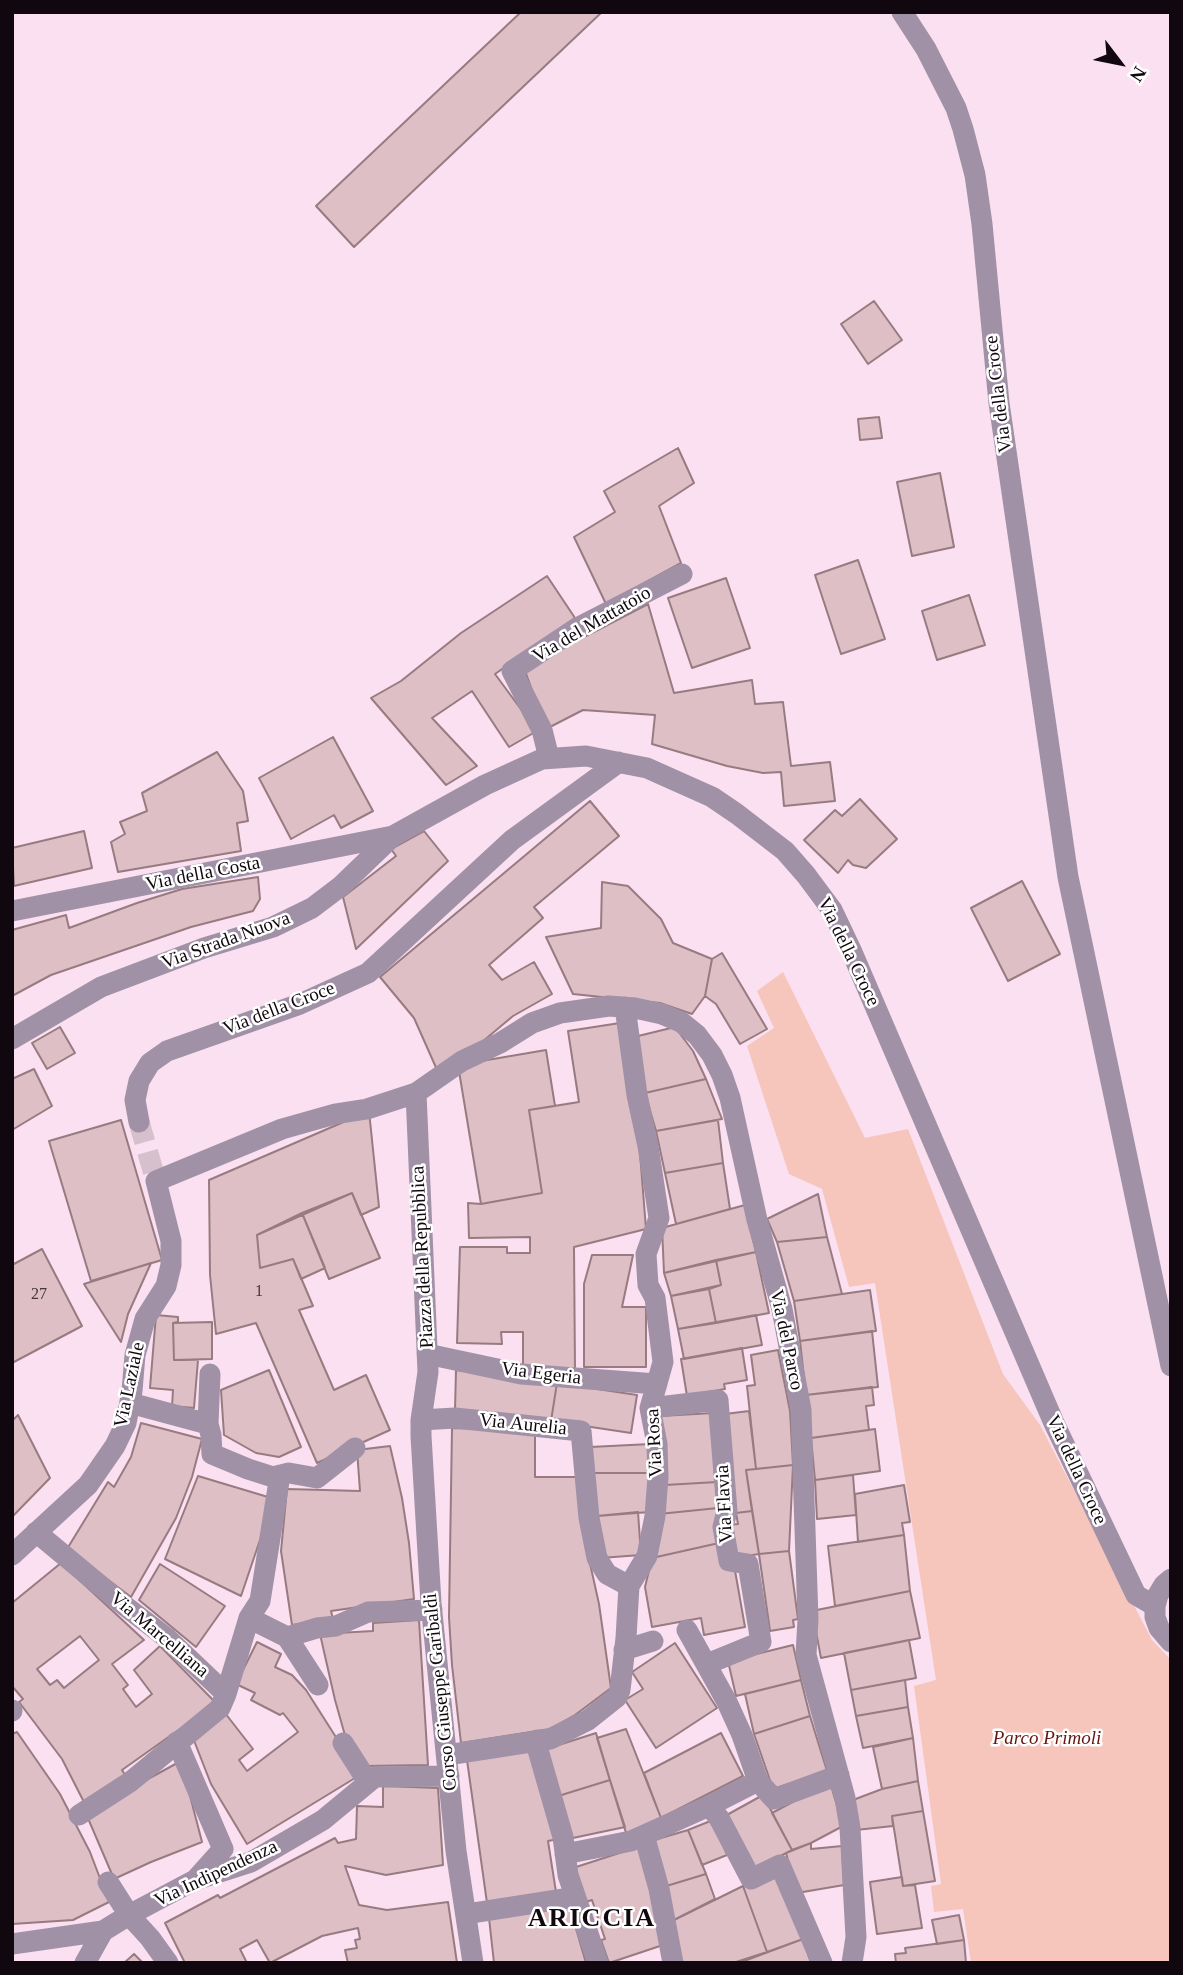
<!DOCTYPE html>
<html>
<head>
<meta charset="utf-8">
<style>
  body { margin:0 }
  #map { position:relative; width:1183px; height:1975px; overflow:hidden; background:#fae0f0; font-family:"Times New Roman",serif }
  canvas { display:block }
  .frame { position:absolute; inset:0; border:14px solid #10080e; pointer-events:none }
  .north { position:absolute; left:1085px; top:28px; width:70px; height:70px; -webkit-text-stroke:5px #fff; paint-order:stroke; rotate:122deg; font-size:19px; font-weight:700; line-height:28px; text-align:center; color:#10080e }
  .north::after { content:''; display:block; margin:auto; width:24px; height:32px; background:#10080e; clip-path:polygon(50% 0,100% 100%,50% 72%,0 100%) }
</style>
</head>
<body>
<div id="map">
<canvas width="1183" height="1975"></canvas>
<div class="frame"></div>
<div class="north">N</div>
</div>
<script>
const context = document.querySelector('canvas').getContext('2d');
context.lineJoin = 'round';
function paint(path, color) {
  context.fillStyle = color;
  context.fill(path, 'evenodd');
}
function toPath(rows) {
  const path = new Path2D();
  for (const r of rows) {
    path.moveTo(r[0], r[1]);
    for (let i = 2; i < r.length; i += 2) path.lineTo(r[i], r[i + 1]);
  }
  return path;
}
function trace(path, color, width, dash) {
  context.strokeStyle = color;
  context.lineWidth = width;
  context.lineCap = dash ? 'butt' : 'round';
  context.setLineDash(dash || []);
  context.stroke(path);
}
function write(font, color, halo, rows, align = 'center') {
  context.font = font + ' "Times New Roman",serif';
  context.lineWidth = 5;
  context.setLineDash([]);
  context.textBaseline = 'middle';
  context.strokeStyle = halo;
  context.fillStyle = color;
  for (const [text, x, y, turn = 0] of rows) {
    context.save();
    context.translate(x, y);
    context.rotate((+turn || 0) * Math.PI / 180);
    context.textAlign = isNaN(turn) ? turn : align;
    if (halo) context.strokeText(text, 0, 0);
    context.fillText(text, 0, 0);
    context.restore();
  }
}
paint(toPath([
  [783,972,865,1138,908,1129,1003,1374,1040,1425,1152,1640,1171,1660,1171,1963,971,1963,963,1909,934,1912,931,1886,941,1884,914,1686,936,1680,875,1283,849,1287,822,1189,789,1174,747,1046,774,1028,757,991]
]), '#f6c5bc');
const building = toPath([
  [521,12,602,12,354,247,316,206,521,12],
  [874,301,902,340,868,364,841,324,874,301],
  [879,417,882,438,860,440,858,419,879,417],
  [678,448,694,483,659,506,681,563,606,604,574,537,615,512,604,491,678,448],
  [940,473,954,547,912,556,897,482,940,473],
  [858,560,885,639,841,654,815,575,858,560],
  [547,576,575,618,495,674,537,731,509,747,472,691,432,718,477,766,446,785,371,698,401,681,461,633,547,576],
  [726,578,750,648,692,668,668,598,726,578],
  [969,595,985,645,937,660,922,611,969,595],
  [648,604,674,693,752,680,755,704,783,702,791,766,830,762,835,801,784,806,781,772,763,773,727,766,652,744,655,715,583,710,546,729,524,668,648,604],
  [333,737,373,811,341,828,334,815,291,839,259,778,333,737],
  [217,752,243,791,248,821,237,823,241,851,118,872,111,842,125,834,120,822,147,811,142,793,217,752],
  [860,799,897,839,866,868,853,865,848,860,838,873,804,840,835,810,842,816,860,799],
  [590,801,619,836,534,907,543,918,489,965,502,980,534,962,552,994,513,1016,482,1042,438,1072,414,1018,380,977,590,801],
  [84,831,92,868,14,886,12,848,84,831],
  [424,831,448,861,356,949,343,897,396,856,391,849,424,831],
  [258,877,260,899,253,911,191,927,51,975,12,996,12,930,66,915,69,928,137,903,182,889,258,877],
  [1022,881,1060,954,1008,981,971,908,1022,881],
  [602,882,628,886,661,919,673,943,712,959,705,996,692,1014,660,1003,573,994,546,937,601,928,602,882],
  [722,953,767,1029,740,1044,716,1004,705,996,712,959,722,953],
  [620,1023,640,1153,646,1229,574,1247,575,1371,523,1371,523,1332,501,1332,502,1344,457,1343,460,1247,507,1247,507,1253,530,1253,530,1237,469,1238,468,1203,481,1204,542,1193,529,1110,579,1102,568,1031,620,1023],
  [60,1027,75,1053,47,1069,32,1043,60,1027],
  [675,1027,693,1051,706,1079,645,1093,634,1037,675,1027],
  [546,1050,555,1106,529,1110,542,1193,481,1204,458,1065,546,1050],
  [34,1069,52,1106,12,1130,12,1079,34,1069],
  [706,1079,722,1119,656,1131,645,1093,706,1079],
  [369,1111,379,1207,361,1215,352,1193,257,1235,260,1268,293,1259,313,1306,299,1310,334,1390,366,1375,390,1430,317,1463,256,1323,216,1334,210,1275,209,1180,369,1111],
  [121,1120,162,1260,91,1281,49,1141,121,1120],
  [718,1120,723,1163,665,1173,656,1131,718,1120],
  [723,1163,730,1209,676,1224,665,1173,723,1163],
  [352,1193,380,1258,329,1279,302,1213,352,1193],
  [818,1194,827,1237,777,1242,767,1219,818,1194],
  [745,1205,756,1252,664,1273,662,1228,745,1205],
  [302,1213,325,1268,301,1279,293,1259,260,1268,257,1235,302,1213],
  [827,1237,842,1294,794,1301,777,1242,827,1237],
  [42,1249,82,1326,12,1363,12,1265,42,1249],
  [756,1252,769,1313,716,1323,709,1289,721,1285,716,1260,756,1252],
  [592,1255,633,1255,622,1307,646,1307,646,1367,584,1367,584,1284,592,1255],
  [716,1260,721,1285,671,1296,664,1273,716,1260],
  [151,1263,128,1314,121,1342,84,1284,151,1263],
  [709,1289,716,1323,678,1329,671,1296,709,1289],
  [870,1290,876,1331,800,1341,794,1301,870,1290],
  [156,1315,178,1317,178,1322,173,1323,174,1360,198,1360,194,1408,172,1406,173,1390,150,1388,156,1315],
  [756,1315,762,1345,684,1359,678,1329,756,1315],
  [212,1322,212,1359,174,1360,173,1323,212,1322],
  [872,1331,878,1387,806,1395,800,1341,872,1331],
  [742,1348,747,1380,724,1384,725,1389,687,1396,681,1359,742,1348],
  [778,1350,790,1411,793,1465,756,1469,747,1386,755,1385,751,1355,778,1350],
  [269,1370,301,1447,279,1457,256,1453,224,1435,221,1390,269,1370],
  [456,1370,557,1383,551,1421,455,1410,456,1370],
  [557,1383,637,1395,631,1433,551,1421,557,1383],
  [872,1387,874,1405,866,1406,869,1430,811,1438,806,1395,872,1387],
  [749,1411,756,1469,746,1470,752,1511,736,1513,725,1414,749,1411],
  [713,1413,717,1482,665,1485,661,1416,713,1413],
  [18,1415,50,1478,12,1517,12,1421,18,1415],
  [141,1423,202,1439,192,1477,176,1518,131,1597,67,1549,108,1482,114,1487,131,1457,141,1423],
  [452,1428,535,1429,535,1477,582,1477,589,1559,599,1604,611,1688,575,1715,550,1729,461,1743,452,1665,449,1617,452,1428],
  [875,1429,880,1471,815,1480,811,1438,875,1429],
  [651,1444,650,1473,590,1473,590,1447,651,1444],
  [390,1446,402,1498,409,1543,414,1599,331,1611,333,1619,292,1625,281,1551,287,1489,360,1491,357,1450,390,1446],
  [793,1465,789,1551,759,1554,746,1470,793,1465],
  [590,1473,650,1473,650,1512,597,1516,590,1473],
  [853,1475,856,1515,817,1519,815,1480,853,1475],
  [198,1476,268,1497,261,1537,241,1596,165,1559,198,1476],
  [717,1482,718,1508,659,1514,665,1485,717,1482],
  [904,1485,910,1522,902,1523,904,1535,858,1542,855,1494,904,1485],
  [718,1508,719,1543,652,1558,659,1514,718,1508],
  [752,1511,759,1554,734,1558,729,1525,738,1524,736,1513,752,1511],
  [638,1512,641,1555,600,1558,597,1516,638,1512],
  [904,1535,910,1591,835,1606,828,1546,904,1535],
  [719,1543,734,1565,745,1627,704,1635,701,1618,652,1627,645,1587,652,1558,719,1543],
  [789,1551,798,1619,793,1620,794,1627,770,1631,759,1554,789,1551],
  [61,1563,144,1640,112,1664,128,1685,123,1689,136,1707,152,1694,134,1670,160,1646,214,1701,201,1714,122,1770,127,1778,86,1806,62,1759,19,1702,23,1699,12,1686,12,1603,61,1563],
  [80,1636,99,1660,64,1688,57,1680,50,1685,37,1669,80,1636],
  [160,1564,225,1606,196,1647,139,1600,160,1564],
  [910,1591,920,1638,821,1658,812,1611,910,1591],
  [419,1620,428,1765,366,1766,348,1746,335,1700,320,1634,373,1631,373,1623,419,1620],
  [909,1640,916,1678,851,1690,844,1653,909,1640],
  [257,1642,281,1654,275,1667,292,1675,306,1690,360,1775,247,1844,211,1784,193,1738,225,1713,253,1749,239,1760,247,1771,298,1732,283,1713,280,1715,251,1700,255,1693,236,1684,257,1642],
  [675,1643,717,1708,656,1748,625,1700,643,1689,632,1672,675,1643],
  [793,1645,801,1680,736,1696,728,1661,793,1645],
  [801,1680,810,1716,754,1734,745,1694,801,1680],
  [905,1680,908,1707,856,1716,851,1690,905,1680],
  [908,1707,913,1738,863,1748,856,1716,908,1707],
  [810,1716,827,1771,773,1789,754,1734,810,1716],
  [626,1729,661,1818,627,1836,597,1738,626,1729],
  [17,1732,60,1794,90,1852,109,1902,73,1920,12,1924,12,1734,17,1732],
  [596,1733,610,1780,555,1797,540,1751,596,1733],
  [721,1733,743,1776,661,1818,644,1773,721,1733],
  [913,1738,918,1781,882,1789,873,1747,913,1738],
  [535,1748,558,1839,548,1841,556,1892,487,1903,467,1760,535,1748],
  [181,1761,202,1842,151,1862,114,1879,87,1816,124,1792,181,1761],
  [610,1780,625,1827,568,1839,555,1797,610,1780],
  [918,1781,923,1811,892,1816,893,1826,856,1830,853,1800,882,1789,918,1781],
  [830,1782,843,1826,811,1843,792,1850,772,1813,830,1782],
  [383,1786,438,1788,443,1865,386,1875,345,1866,359,1905,387,1910,448,1902,457,1963,348,1963,345,1950,357,1948,355,1940,360,1939,358,1928,322,1936,270,1963,257,1940,240,1949,247,1963,185,1963,165,1923,218,1895,220,1898,335,1838,338,1843,356,1839,357,1806,383,1807,383,1786],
  [763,1795,792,1850,754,1870,725,1816,763,1795],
  [923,1811,935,1881,903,1886,892,1816,923,1811],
  [713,1820,727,1855,702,1865,688,1830,713,1820],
  [688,1830,706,1874,663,1887,651,1841,688,1830],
  [811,1843,811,1849,842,1846,844,1885,797,1893,786,1853,811,1843],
  [644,1845,666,1944,609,1963,601,1940,605,1939,592,1900,585,1902,573,1868,644,1845],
  [779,1873,803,1939,767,1952,743,1886,779,1873],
  [706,1874,715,1899,670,1922,663,1887,706,1874],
  [902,1877,903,1886,915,1885,922,1928,877,1934,870,1882,902,1877],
  [743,1886,767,1952,733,1963,677,1963,670,1922,743,1886],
  [568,1901,586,1963,494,1963,489,1918,568,1901],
  [959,1915,964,1940,937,1944,932,1920,959,1915],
  [803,1939,811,1963,744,1963,744,1961,803,1939],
  [964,1940,966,1963,896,1963,895,1954,906,1953,905,1948,964,1940],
  [134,1954,143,1963,124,1963,134,1954]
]);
paint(building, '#debfc5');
trace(building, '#977b80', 2);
trace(toPath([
  [139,1122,156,1181]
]), '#d7c0ce', 21, [21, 10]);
trace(toPath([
  [902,12,926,49,956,108,963,129,975,175,982,224,999,403,1068,877,1171,1366],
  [549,758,542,730,512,671,577,628,682,574],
  [12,911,393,836],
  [12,1039,101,987,204,948,273,927,312,908,341,886,393,836,485,785,542,759,586,756,647,768,712,797,737,814,785,851,806,875,832,910,851,950,1054,1423,1136,1595,1155,1606],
  [416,1093,428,1372,421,1420,421,1436,431,1603,456,1851,473,1963],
  [139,1122,135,1100,139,1081,150,1063,167,1051,300,1004,368,973,512,840,619,762],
  [427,1354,521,1374,657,1384],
  [130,1403,208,1424,211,1435,212,1454,248,1469,273,1477,289,1473,317,1478,355,1448],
  [650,1408,718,1400,727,1511,723,1527,729,1561,748,1564,761,1642,707,1664],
  [421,1420,455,1418,581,1431,589,1518,597,1558,607,1574,629,1586],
  [208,1424,210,1374],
  [36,1532,125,1606,167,1638,226,1694,220,1708,130,1782,79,1815],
  [12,1555,88,1485,115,1446,126,1423,132,1391,135,1355,145,1319,166,1286,171,1265,171,1241,156,1181,282,1129,335,1114,367,1109,416,1093,462,1061,500,1043,532,1023,560,1013,609,1006,635,1008,662,1014,681,1022,697,1035,712,1055,722,1075,730,1098,757,1220,782,1309,801,1410,808,1619,806,1655,845,1798,850,1828,856,1937,852,1963],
  [1171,1579,1164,1585,1158,1595,1155,1606,1155,1617,1159,1628,1171,1642],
  [249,1618,287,1637,317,1628,336,1626,368,1612,432,1610],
  [687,1630,727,1702,742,1735,758,1781],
  [287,1637,318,1685],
  [624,1650,653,1641],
  [226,1694,249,1618,260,1601,280,1475],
  [12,1710,12,1711],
  [537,1740,538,1750,563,1837,568,1875,598,1963],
  [177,1742,223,1849,197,1878],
  [343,1743,368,1782],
  [447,1755,550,1739,588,1720,617,1697,620,1690,626,1638,629,1586,647,1556,655,1516,658,1477,657,1444,650,1408,663,1362,655,1298,648,1285,646,1254,659,1218,648,1146,637,1095,625,1007],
  [709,1806,719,1818,751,1879,780,1865,822,1963],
  [644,1835,659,1889,673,1963],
  [565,1854,631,1841,709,1806,758,1781,774,1799,839,1775],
  [108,1882,129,1915,150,1938,168,1963],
  [466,1914,575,1897],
  [12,1944,103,1931,129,1915,195,1880,251,1862,323,1820,375,1777,449,1776],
  [85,1963,103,1931]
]), '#a091a7', 21);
write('16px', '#44363c', null, [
  ["1",259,1292],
  ["27",39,1295]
]);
write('19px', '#10080e', '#fff', [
  ["Via della Croce",999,394,-97],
  ["Via del Mattatoio",592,625,-30],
  ["Via della Costa",203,874,-11],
  ["Via Strada Nuova",226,941,-20],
  ["Via della Croce",848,952,64],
  ["Via della Croce",279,1009,-21],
  ["Piazza della Repubblica",423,1257,-93],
  ["Via del Parco",786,1340,78],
  ["Via Egeria",541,1374,7],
  ["Via Laziale",130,1385,-78],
  ["Via Aurelia",523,1425,6],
  ["Via Rosa",655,1443,-93],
  ["Via della Croce",1076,1470,65],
  ["Via Flavia",725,1504,-93],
  ["Via Marcelliana",159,1635,40],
  ["Corso Giuseppe Garibaldi",441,1692,-96],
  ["Via Indipendenza",216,1874,-25]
]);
write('italic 19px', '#641810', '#fff', [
  ["Parco Primoli",1047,1739]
]);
context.letterSpacing = '2px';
write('bold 26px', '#10080e', '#fff', [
  ["ARICCIA",592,1919]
]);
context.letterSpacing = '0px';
</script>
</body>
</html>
